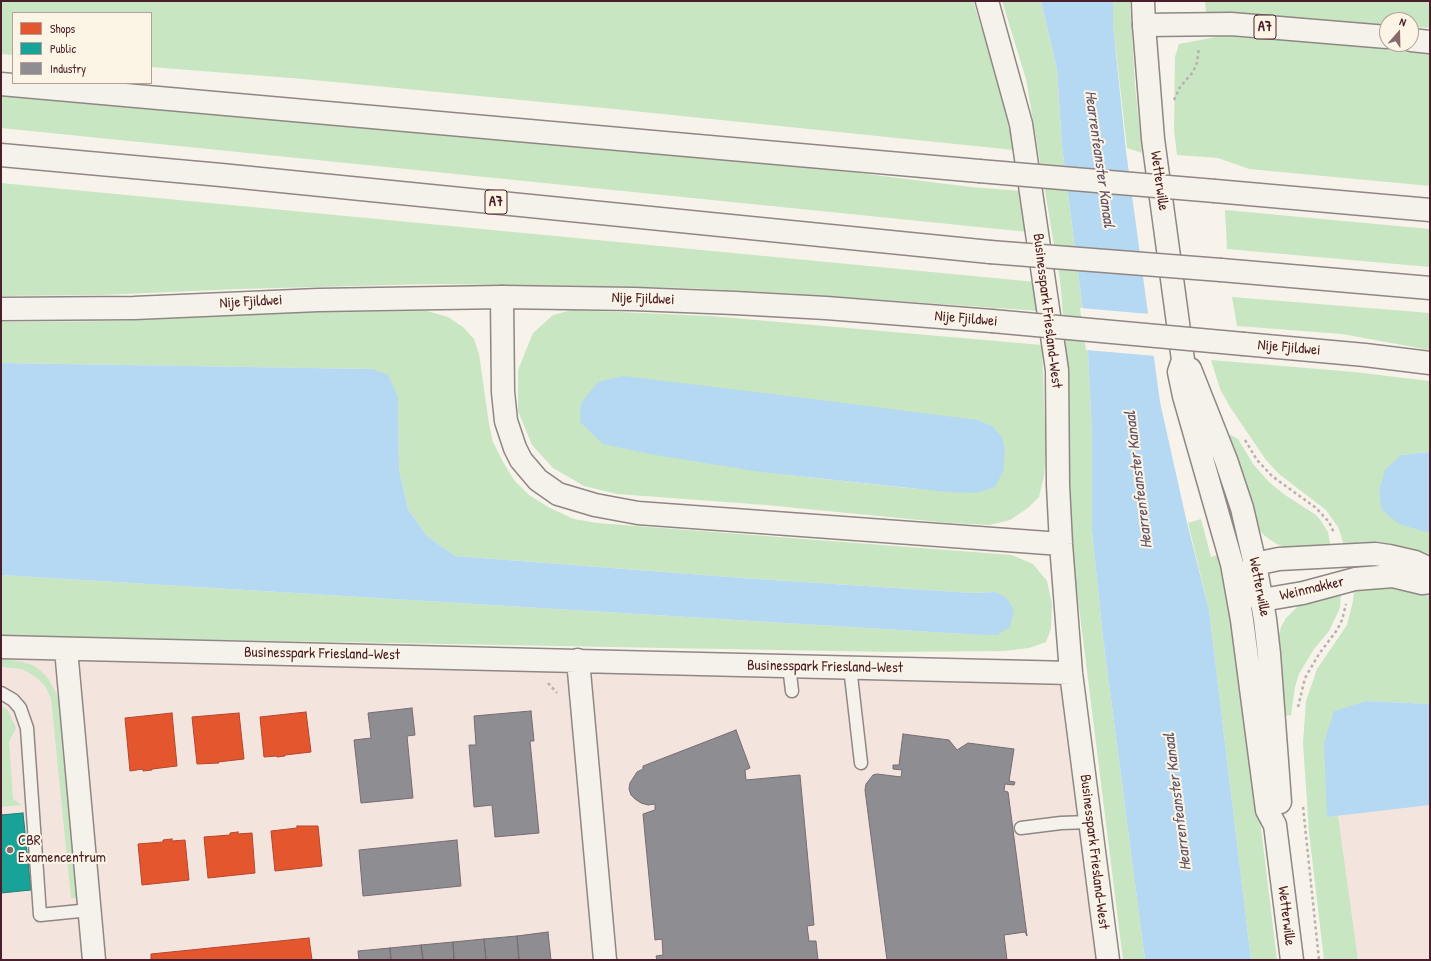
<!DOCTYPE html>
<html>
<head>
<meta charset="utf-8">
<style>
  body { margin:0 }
  #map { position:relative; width:1431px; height:961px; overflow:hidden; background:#f7f3ea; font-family:"Patrick Hand",sans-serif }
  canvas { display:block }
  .frame { position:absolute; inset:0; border:2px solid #4a1f2b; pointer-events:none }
  .legend { position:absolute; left:12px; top:12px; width:140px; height:72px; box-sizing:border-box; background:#fcf5e5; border:1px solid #b59f9b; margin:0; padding:5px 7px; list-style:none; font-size:12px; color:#4a1f2b }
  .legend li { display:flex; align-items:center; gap:8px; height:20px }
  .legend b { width:20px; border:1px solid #b59f9b }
  .north { position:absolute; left:1379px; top:12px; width:40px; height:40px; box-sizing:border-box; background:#fcf5e5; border:1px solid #b59f9b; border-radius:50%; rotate:20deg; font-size:11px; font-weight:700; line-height:16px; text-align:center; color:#4a1f2b }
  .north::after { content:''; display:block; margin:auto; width:14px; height:18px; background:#87696e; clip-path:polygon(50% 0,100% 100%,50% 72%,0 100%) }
</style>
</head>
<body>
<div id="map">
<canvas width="1431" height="961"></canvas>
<div class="frame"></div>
<ul class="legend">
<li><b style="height:11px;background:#e4572e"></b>Shops</li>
<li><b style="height:11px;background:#17a398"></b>Public</li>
<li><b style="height:11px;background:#8d8d92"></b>Industry</li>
</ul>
<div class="north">N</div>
</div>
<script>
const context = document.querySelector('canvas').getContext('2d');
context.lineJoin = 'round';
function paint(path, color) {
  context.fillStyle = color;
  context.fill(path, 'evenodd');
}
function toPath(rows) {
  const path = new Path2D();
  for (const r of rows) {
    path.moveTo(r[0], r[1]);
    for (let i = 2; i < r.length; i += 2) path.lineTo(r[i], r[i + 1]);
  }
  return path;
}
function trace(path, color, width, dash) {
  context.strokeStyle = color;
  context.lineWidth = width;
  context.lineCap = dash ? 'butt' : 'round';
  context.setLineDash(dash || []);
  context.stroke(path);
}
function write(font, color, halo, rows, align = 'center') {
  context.font = font + ' "Patrick Hand",sans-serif';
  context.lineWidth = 4;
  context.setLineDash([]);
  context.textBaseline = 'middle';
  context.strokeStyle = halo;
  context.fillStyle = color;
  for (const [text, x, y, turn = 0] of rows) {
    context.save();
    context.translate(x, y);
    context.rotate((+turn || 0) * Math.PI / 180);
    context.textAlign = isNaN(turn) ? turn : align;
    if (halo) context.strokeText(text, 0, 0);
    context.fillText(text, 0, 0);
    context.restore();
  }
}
paint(toPath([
  [1,647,1071,673,1097,960,1,960],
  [1430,797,1430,960,1338,960,1321,803]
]), '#f3e5de');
paint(toPath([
  [1,1,973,1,998,79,1014,150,604,108,303,79,151,67,151,13,13,13,13,55,1,54],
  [1002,1,1041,1,1057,69,1062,146,1088,351,1092,437,1092,531,1103,637,1145,960,1123,960,1071,543,1066,349,1060,280,1026,79],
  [1113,1,1130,1,1135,85,1142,153,1127,148,1113,25],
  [1205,1,1430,1,1430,28,1411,27,1411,20,1387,20,1387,25,1206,13],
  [1221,36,1309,42,1430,53,1430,186,1249,169,1218,158,1177,155,1174,130,1175,57,1179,44],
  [1,90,640,146,971,187,1021,191,1028,232,1,128],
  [1,183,1036,282,1039,311,786,293,685,288,594,286,433,284,239,289,103,295,1,296],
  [1225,210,1430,229,1430,267,1227,249],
  [1232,297,1430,313,1430,350,1342,334,1237,326],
  [572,310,710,316,1042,345,1046,453,1044,476,1039,497,1028,508,1010,520,990,525,950,523,766,505,617,494,584,486,553,468,532,445,518,411,518,370,533,333,553,315],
  [761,472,975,493,908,488],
  [427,311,448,317,463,327,474,339,479,354,489,424,493,442,503,462,514,480,529,495,550,508,574,519,597,523,1012,555,1033,564,1047,581,1052,604,1051,629,1046,642,1029,648,1004,651,889,652,1,636,1,575,965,634,995,592,973,593,742,578,455,556,427,536,408,509,399,469,398,397,372,369,1,363,1,322,121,321,239,314,317,312],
  [1211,360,1354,372,1430,381,1430,452,1401,455,1425,531,1430,533,1430,559,1344,547,1341,535,1338,527,1326,510,1279,474,1266,460,1230,407,1220,389],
  [1231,435,1238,439,1253,464,1269,482,1285,495,1316,515,1321,521,1328,532,1331,549,1296,550,1284,547,1275,543,1265,536,1258,529,1224,438],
  [1201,519,1211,557,1223,553,1240,654,1277,960,1251,960,1209,610,1188,523],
  [1395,585,1420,590,1430,594,1430,704,1367,701,1327,817,1338,816,1358,960,1324,960,1309,832,1303,743,1306,701,1317,669,1347,625,1353,601,1354,589],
  [1341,593,1340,608,1329,631,1314,649,1299,674,1295,687,1291,715,1280,717,1276,648,1281,627,1286,618,1298,606,1311,599],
  [1,659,19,661,32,665,40,670,48,678,56,693,58,698,77,898,71,898,51,698,45,686,36,677,22,669,1,667],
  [1,706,7,709,16,728,9,742,13,799,22,805,1,807]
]), '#c8e6c2');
paint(toPath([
  [1041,1,1113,1,1113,25,1126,151,1160,402,1187,523,1209,610,1251,960,1145,960,1103,637,1092,531,1092,437,1088,351,1062,146,1057,69],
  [1,363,372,369,388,375,398,397,399,469,408,509,427,536,455,556,742,578,973,593,995,592,1006,597,1014,610,1010,627,997,635,965,634,1,575],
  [623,376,804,398,977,420,992,426,1002,437,1005,452,1003,471,995,487,975,493,947,492,761,472,650,454,603,444,580,422,581,403,598,382],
  [1430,452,1430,533,1399,524,1382,510,1379,491,1385,470,1401,455],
  [1367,701,1430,704,1430,805,1327,817,1324,743,1334,711]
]), '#b5d8f3');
paint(toPath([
  [1080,308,1150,314,1156,356,1086,350]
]), '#f7f3ea');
const shops = toPath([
  [306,712,311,752,285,755,285,756,277,757,276,756,264,757,260,717,306,712],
  [172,713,177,766,152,769,152,770,143,771,143,769,130,771,125,718,172,713],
  [239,713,244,759,218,762,219,763,197,764,192,717,239,713],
  [297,826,318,826,322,866,275,871,271,831,297,828,297,826],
  [238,832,238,834,252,833,255,873,208,878,204,837,230,835,230,833,238,832],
  [172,839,172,841,185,840,189,880,142,885,138,844,163,842,163,840,172,839],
  [309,938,312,960,151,960,151,954,309,938]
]);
paint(shops, '#e4572e');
trace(shops, '#b6462d', 1);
const public = toPath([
  [23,813,31,890,1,893,1,815,23,813]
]);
paint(public, '#17a398');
trace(public, '#267b77', 1);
const industry = toPath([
  [412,708,415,735,407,736,413,798,361,803,354,740,371,738,368,713,412,708],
  [531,711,534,741,530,741,539,833,495,837,492,805,474,807,469,745,476,745,474,716,531,711],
  [736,730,750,768,745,770,746,780,800,775,814,925,807,926,809,941,816,941,818,960,657,960,656,956,663,955,662,939,655,940,643,814,655,810,655,804,648,805,641,803,635,799,631,795,629,789,630,783,637,772,643,769,643,766,736,730],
  [903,734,949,740,957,750,968,743,1014,749,1009,781,1015,782,1014,785,1005,784,1004,791,1008,792,1027,936,1025,932,1004,935,1007,960,887,960,865,790,866,784,873,775,877,774,901,777,902,770,893,769,893,765,899,765,903,734],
  [457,840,461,886,363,896,359,850,457,840],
  [548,932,551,960,519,960,517,936,548,932],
  [517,936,519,960,486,960,484,939,517,936],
  [484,939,486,960,454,960,453,942,484,939],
  [453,942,454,960,423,960,421,945,453,942],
  [421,945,423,960,391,960,390,948,421,945],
  [390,948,391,960,359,960,358,951,390,948]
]);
paint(industry, '#8d8d92');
trace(industry, '#796c73', 1);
const service = toPath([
  [789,666,792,691],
  [850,667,861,763],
  [1,693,13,700,20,708,27,728,40,915,90,910],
  [1021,828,1061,823,1090,822]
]);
const minor = toPath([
  [987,1,1021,124,1057,370,1058,485,1061,544,1071,673,1108,960],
  [502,297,503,392,506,421,515,448,521,460,538,480,558,494,595,505,638,513,1061,544],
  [1,647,1071,673],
  [66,649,94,960],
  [578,660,605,960]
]);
const tertiary = toPath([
  [1143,1,1144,25,1153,139,1183,360,1179,372,1184,396,1232,564,1242,620,1267,810,1275,825,1292,960],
  [1190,369,1226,460,1242,508,1255,564,1265,619,1269,654,1280,802],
  [1430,569,1415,562,1389,556,1375,554,1279,559,1255,564,1237,589,1262,600,1303,593,1355,579,1393,576,1422,583,1430,582]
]);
const secondary = toPath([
  [1,309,134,308,318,300,502,297,634,299,735,303,826,308,992,321],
  [1244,344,1365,355,1430,363]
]);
const motorway = toPath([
  [1144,25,1231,24,1387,37],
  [1411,40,1430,42],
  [1,84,979,171],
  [1,155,221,175,990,252],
  [1215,191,1430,210],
  [1221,270,1430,288]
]);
trace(service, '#908684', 15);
trace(minor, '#908684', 25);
trace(tertiary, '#908684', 25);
trace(secondary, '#908684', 25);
trace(motorway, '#908684', 25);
trace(toPath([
  [1174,100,1180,87,1193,72,1197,63,1199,47],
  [1245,440,1257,460,1272,476,1316,508,1329,522,1334,533],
  [548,683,557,693],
  [1298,707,1305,678,1319,654,1337,630,1342,620,1346,604],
  [1303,807,1319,960]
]), '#b8b1ae', 2.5, [3, 3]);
trace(service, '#f5f2ec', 12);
trace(minor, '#f5f2ec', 22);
trace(tertiary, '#f5f2ec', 22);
trace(secondary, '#f5f2ec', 22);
trace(motorway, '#f5f2ec', 22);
const secondaryBridge = toPath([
  [992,321,1244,344]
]);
const motorwayBridge = toPath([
  [979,171,1215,191],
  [990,252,1221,270]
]);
trace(secondaryBridge, '#908684', 25, []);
trace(motorwayBridge, '#908684', 25, []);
trace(secondaryBridge, '#f5f2ec', 22);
trace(motorwayBridge, '#f5f2ec', 22);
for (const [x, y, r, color] of [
  [10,850,4,"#87696e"]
]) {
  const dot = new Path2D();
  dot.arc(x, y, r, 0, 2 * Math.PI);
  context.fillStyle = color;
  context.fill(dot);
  trace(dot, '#fcf5e5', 1.5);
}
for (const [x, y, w] of [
  [1265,27,22],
  [496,202,22]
]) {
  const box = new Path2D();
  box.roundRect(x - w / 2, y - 12, w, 24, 3);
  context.fillStyle = '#fcf5e5';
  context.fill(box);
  trace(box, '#4a1f2b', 1);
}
write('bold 14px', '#4a1f2b', null, [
  ["A7",1265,27],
  ["A7",496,202]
]);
write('15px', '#4a1f2b', '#fcf5e5', [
  ["Wetterwille",1159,181,82],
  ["Nije Fjildwei",643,299,2],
  ["Nije Fjildwei",251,302,-3],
  ["Businesspark Friesland-West",1047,311,83],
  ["Nije Fjildwei",966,319,5],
  ["Nije Fjildwei",1289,348,5],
  ["Wetterwille",1259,587,79],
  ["Weinmakker",1312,589,-13],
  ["Businesspark Friesland-West",322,654,1],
  ["Businesspark Friesland-West",825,667,1],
  ["Businesspark Friesland-West",1094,852,83],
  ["Wetterwille",1286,916,83]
]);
write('15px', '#4a1f2b', '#fcf5e5', [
  ["CBR",18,841],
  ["Examencentrum",18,858]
], 'left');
write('italic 16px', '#625368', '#fcf5e5', [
  ["Hearrenfeanster Kanaal",1099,159,82],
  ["Hearrenfeanster Kanaal",1139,480,-97],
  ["Hearrenfeanster Kanaal",1178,802,-97]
]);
</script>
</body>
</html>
